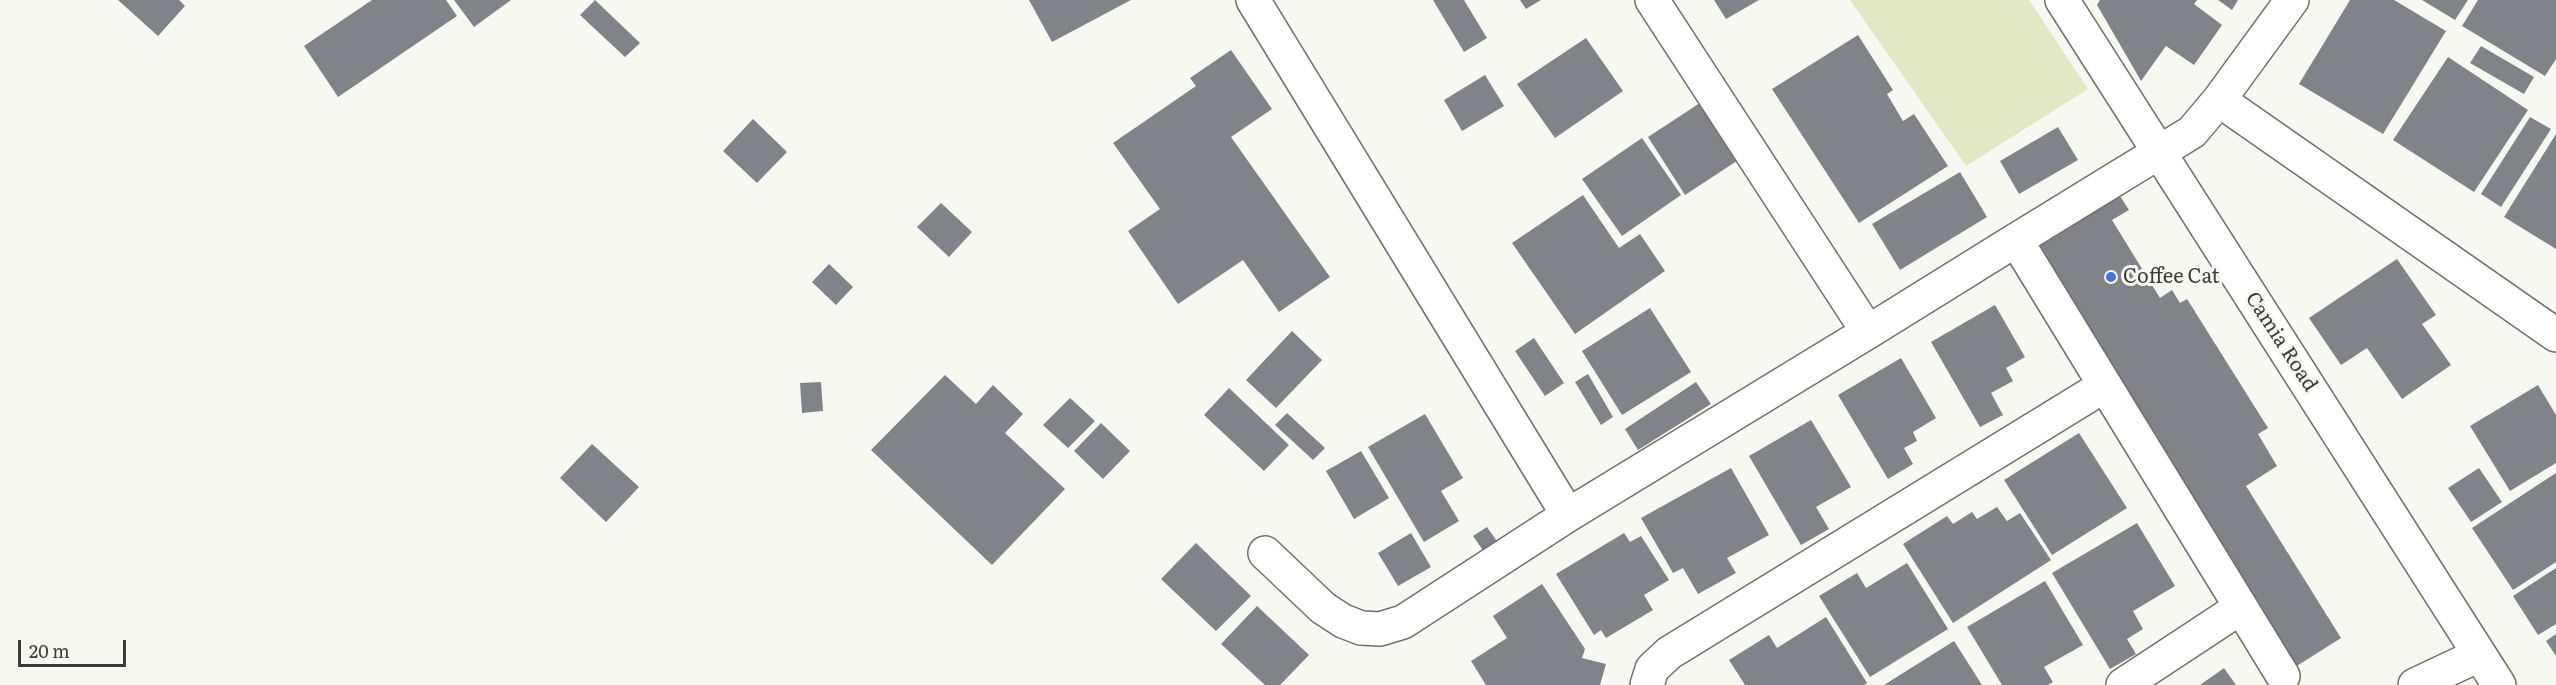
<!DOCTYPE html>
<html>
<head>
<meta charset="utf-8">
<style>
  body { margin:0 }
  #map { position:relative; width:2556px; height:685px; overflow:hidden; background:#f7f8f2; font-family:Literata,serif }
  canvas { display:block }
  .scale { position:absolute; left:18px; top:640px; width:108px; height:27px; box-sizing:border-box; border:3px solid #3c3c3a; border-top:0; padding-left:8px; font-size:18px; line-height:21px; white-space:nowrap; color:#3c3c3a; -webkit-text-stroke:4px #f7f8f2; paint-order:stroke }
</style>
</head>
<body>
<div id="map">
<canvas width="2556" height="685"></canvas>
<div class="scale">20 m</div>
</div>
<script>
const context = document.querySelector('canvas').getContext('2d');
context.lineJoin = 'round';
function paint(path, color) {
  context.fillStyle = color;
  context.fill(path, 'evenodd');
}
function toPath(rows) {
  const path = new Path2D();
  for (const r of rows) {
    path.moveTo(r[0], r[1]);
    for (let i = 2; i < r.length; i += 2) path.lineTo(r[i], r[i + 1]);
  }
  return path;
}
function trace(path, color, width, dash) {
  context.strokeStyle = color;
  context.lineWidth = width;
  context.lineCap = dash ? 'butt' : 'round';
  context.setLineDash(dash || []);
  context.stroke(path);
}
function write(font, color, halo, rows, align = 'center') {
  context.font = font + ' Literata,serif';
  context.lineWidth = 6;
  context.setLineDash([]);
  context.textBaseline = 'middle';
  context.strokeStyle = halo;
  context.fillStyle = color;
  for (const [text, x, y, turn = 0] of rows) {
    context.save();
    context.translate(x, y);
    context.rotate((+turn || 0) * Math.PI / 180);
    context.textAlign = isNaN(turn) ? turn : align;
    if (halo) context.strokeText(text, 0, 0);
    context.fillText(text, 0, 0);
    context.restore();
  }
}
paint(toPath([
  [1850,0,2029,0,2088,89,1966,166]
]), '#e2e8c4');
paint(toPath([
  [118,0,179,0,185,6,158,36],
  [372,0,446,0,457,16,338,97,304,46],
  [454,0,511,0,474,27],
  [595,0,640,43,625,57,580,15],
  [1029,0,1131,0,1052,42],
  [1433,0,1464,0,1487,38,1464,52],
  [1520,0,1541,0,1526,9],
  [1714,0,1759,0,1726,19],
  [2100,0,2197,0,2194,4,2222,25,2194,65,2166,46,2141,81,2097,5],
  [2218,0,2238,0,2232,10],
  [2350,0,2394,0,2446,31,2383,134,2299,84],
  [2422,0,2468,0,2455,20],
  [2478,0,2556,0,2556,59,2545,76,2462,26],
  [1858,35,1893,90,1887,94,1903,121,1914,114,1948,166,1859,223,1772,89],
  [1586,38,1623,91,1555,138,1517,84],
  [2481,46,2534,77,2524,94,2470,63],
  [1231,50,1272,109,1231,137,1330,277,1279,312,1243,260,1178,304,1128,231,1160,209,1113,143,1196,86,1190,78],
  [2448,57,2528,110,2474,192,2393,140],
  [1485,75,1504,106,1462,131,1444,100],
  [1706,99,1743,157,1685,195,1648,137],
  [2530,117,2551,129,2501,207,2481,194],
  [753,119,787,152,757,183,723,151],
  [2058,127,2078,160,2019,194,2000,161],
  [2556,134,2556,249,2504,217],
  [1642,138,1681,195,1622,236,1582,179],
  [1960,172,1987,217,1900,270,1872,224],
  [1583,195,1619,248,1640,234,1665,271,1575,334,1512,243],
  [2120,196,2129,210,2112,220,2160,298,2172,290,2180,303,2187,299,2268,428,2258,434,2277,466,2246,486,2341,638,2292,669,2037,247],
  [941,203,972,232,949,257,917,227],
  [2397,259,2436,315,2422,324,2451,365,2402,399,2367,348,2341,365,2309,318],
  [829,264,853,287,836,305,812,282],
  [1995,305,2025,357,2006,368,2013,381,1991,393,2003,415,1980,427,1931,342],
  [1650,308,1691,372,1622,415,1582,351],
  [1292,331,1322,360,1276,408,1246,380],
  [1534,338,1564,383,1545,396,1515,351],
  [1901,358,1936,418,1913,432,1917,441,1904,448,1913,464,1888,479,1838,395],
  [1588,374,1613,417,1601,425,1575,382],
  [945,375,976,404,993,385,1023,414,1005,433,1065,489,992,565,871,450],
  [821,382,823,411,802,413,800,383],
  [1696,382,1711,404,1638,450,1625,429],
  [2538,385,2556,415,2556,463,2510,491,2470,426],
  [1229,388,1289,445,1264,471,1204,415],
  [1070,398,1095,421,1068,448,1043,425],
  [1287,413,1325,448,1313,460,1275,425],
  [1425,414,1463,478,1441,491,1459,521,1424,542,1368,447],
  [1811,420,1851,487,1816,507,1829,529,1801,545,1749,456],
  [1101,423,1130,451,1103,479,1074,451],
  [2079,433,2127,508,2052,555,2004,480],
  [592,444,639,487,606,522,560,478],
  [1361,451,1389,498,1354,519,1326,471],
  [1731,468,1769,535,1727,558,1736,573,1698,594,1683,568,1673,573,1641,518],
  [2479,468,2502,502,2471,522,2448,488],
  [2556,473,2556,562,2513,590,2472,528],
  [1997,507,2007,521,2020,513,2051,560,1953,623,1903,544,1947,516,1953,524,1972,512,1977,519],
  [2137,523,2175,586,2133,611,2143,629,2127,639,2136,654,2110,669,2052,573],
  [1487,527,1503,550,1489,559,1473,536],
  [1411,533,1431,567,1398,586,1378,553],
  [1624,533,1630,542,1641,536,1669,580,1644,595,1653,610,1606,638,1601,630,1594,635,1556,574],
  [1196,543,1251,596,1216,631,1161,579],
  [1907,563,1948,629,1870,677,1819,596,1857,573,1866,588],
  [2556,568,2556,624,2538,635,2513,596],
  [2045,581,2083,645,2044,667,2053,682,2048,685,2002,685,1967,627],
  [1542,584,1585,649,1582,658,1606,664,1600,685,1486,685,1471,661,1507,638,1493,616],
  [1257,606,1309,655,1280,685,1265,685,1221,644],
  [1826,617,1867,683,1864,685,1745,685,1729,660,1769,635,1777,648],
  [2556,634,2556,656,2546,641],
  [1954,641,1982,685,1884,685],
  [2224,668,2236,685,2200,685]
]), '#818388');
const street = toPath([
  [1253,0,1568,515],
  [2292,0,2219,100,2556,335],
  [2016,240,2192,132,2219,100],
  [1868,332,2016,240,2283,676],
  [1265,553,1323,608,1343,621,1361,628,1380,629,1403,622,1568,515,1868,332,1652,0],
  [1647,685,1652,669,1669,653,2104,386],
  [2123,685,2240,608],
  [2415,685,2479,655]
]);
const secondary = toPath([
  [2062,0,2499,685]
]);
trace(street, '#70716d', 36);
trace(secondary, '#70716d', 36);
trace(street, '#fff', 33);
trace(secondary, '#fff', 33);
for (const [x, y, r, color] of [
  [2111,277,6,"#4871e4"]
]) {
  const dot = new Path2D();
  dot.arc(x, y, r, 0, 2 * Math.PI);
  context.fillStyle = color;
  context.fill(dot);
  trace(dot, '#f7f8f2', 2);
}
write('20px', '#3c3c3a', '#f7f8f2', [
  ["Coffee Cat",2123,277]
], 'left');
write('20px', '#3c3c3a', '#f7f8f2', [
  ["Camia Road",2281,342,57]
]);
</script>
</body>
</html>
